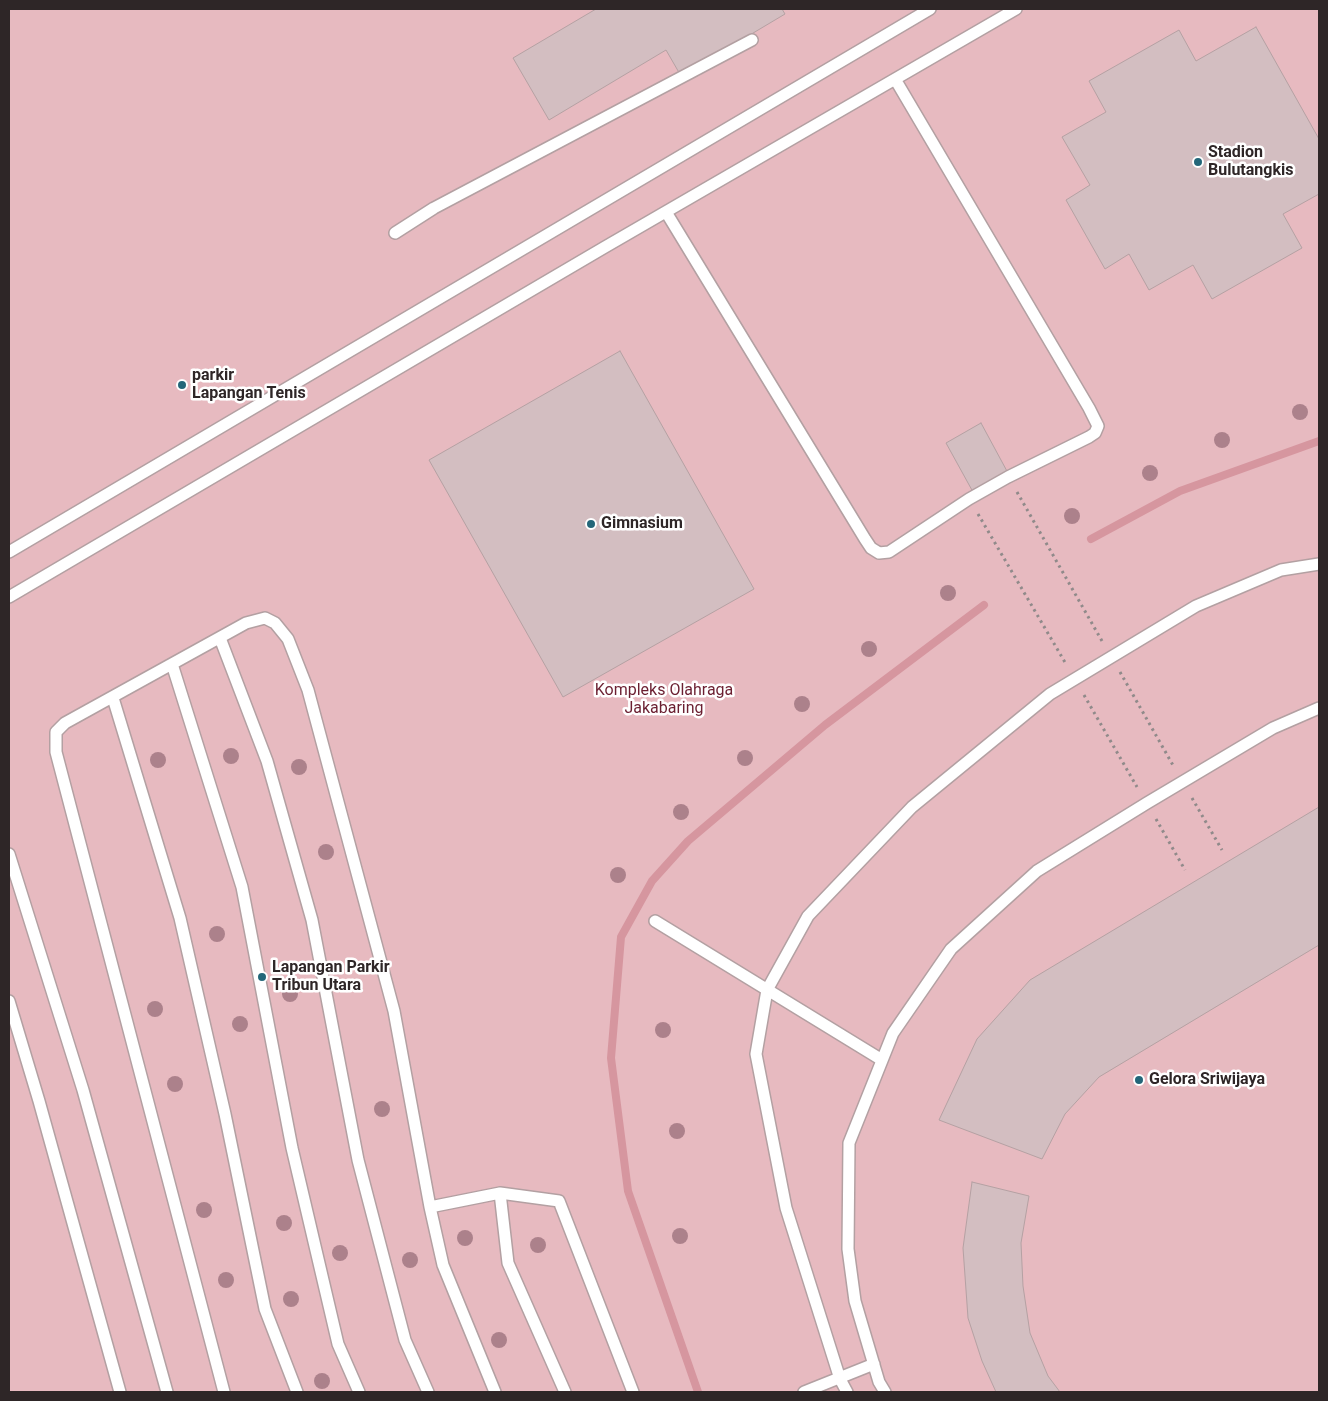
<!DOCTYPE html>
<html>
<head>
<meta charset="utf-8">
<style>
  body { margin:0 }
  #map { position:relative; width:1328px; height:1401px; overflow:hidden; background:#fcf8f8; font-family:Roboto,sans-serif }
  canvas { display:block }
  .frame { position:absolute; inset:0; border:10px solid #2e2627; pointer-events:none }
</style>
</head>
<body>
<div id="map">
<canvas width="1328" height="1401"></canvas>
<div class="frame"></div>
</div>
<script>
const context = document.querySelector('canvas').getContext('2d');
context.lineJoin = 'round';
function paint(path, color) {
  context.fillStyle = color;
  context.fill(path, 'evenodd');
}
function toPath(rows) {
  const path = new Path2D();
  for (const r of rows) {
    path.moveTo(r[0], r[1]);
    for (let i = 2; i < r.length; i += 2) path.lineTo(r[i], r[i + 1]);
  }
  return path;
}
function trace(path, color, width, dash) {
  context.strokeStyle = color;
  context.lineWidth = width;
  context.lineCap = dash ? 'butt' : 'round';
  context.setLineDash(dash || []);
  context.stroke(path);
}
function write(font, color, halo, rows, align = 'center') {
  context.font = font + ' Roboto,sans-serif';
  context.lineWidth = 5;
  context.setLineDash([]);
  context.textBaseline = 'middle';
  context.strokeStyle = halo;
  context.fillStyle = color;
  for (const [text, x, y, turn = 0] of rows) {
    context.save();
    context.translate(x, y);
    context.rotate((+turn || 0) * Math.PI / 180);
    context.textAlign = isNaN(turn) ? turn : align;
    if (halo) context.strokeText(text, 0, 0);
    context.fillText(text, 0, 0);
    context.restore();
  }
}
paint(toPath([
  [9,9,1319,9,1319,1392,9,1392]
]), '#e7bac0');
trace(toPath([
  [1091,539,1180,491,1319,441],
  [698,1392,628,1191,611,1058,621,937,652,881,688,841,825,725,984,605]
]), '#d6969f', 8);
const building = toPath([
  [596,9,782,9,785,14,681,76,666,50,549,120,513,58,596,9],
  [1256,27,1319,139,1319,194,1283,214,1302,248,1212,299,1193,265,1149,290,1129,254,1105,269,1066,200,1090,185,1062,137,1106,112,1089,81,1179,30,1196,61,1256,27],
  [620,351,754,589,563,697,429,460,620,351],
  [981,423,1008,473,973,492,946,443,981,423],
  [1319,807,1319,945,1099,1077,1065,1114,1042,1159,939,1120,977,1039,1030,980,1319,807],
  [972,1182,1029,1196,1021,1243,1023,1286,1030,1333,1048,1376,1060,1392,996,1392,982,1361,968,1318,963,1248,972,1182]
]);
paint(building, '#d3bec1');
trace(building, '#b5a1a3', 1);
const lane = toPath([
  [666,212,865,539,871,548,879,553,889,552,969,499,1008,477,1089,437,1095,433,1098,426,1089,408,895,79],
  [395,233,434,208,752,40],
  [9,552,930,9],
  [9,597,605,247,1016,9],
  [220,638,267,761,312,920,358,1160,405,1340,428,1392],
  [172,664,242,887,292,1148,338,1344,359,1392],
  [113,698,180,918,225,1114,265,1309,297,1392],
  [9,854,83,1090,167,1392],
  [655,921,882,1060],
  [9,1001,39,1101,120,1392],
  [500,1193,508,1263,565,1392],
  [430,1207,500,1193,559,1201,633,1392],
  [224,1392,56,752,56,732,65,723,246,623,265,618,275,623,288,639,308,690,394,1011,430,1207,443,1265,495,1392],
  [804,1392,874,1364],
  [847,1392,840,1379,786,1208,756,1054,767,990,808,916,912,807,1050,694,1196,606,1281,570,1319,564],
  [885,1392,879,1382,855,1301,848,1249,849,1143,893,1033,951,949,1037,871,1147,803,1273,728,1319,708]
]);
trace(lane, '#b3a0a2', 14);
trace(toPath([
  [1017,492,1102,641],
  [978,514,1066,664],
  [1120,672,1174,767],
  [1084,695,1137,787],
  [1192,798,1222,850],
  [1156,819,1185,870]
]), '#908a8a', 3, [2.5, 4]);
trace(lane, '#fff', 11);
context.fillStyle = '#ac818b';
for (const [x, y] of [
  [1300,412],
  [1222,440],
  [1150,473],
  [1072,516],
  [948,593],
  [869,649],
  [802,704],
  [231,756],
  [745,758],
  [158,760],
  [299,767],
  [681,812],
  [326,852],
  [618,875],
  [217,934],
  [290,994],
  [155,1009],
  [240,1024],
  [663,1030],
  [175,1084],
  [382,1109],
  [677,1131],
  [204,1210],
  [284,1223],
  [680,1236],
  [465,1238],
  [538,1245],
  [340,1253],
  [410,1260],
  [226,1280],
  [291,1299],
  [499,1340],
  [322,1381]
]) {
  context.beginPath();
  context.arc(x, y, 8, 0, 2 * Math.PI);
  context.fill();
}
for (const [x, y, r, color] of [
  [1198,162,5,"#236679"],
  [182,385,5,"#236679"],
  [591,524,5,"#236679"],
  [262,977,5,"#236679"],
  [1139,1080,5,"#236679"]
]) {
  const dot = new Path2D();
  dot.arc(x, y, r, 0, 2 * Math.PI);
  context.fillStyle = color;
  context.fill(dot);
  trace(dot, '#fff', 2);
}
write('bold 16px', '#2e2627', '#fff', [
  ["Stadion",1208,153],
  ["Bulutangkis",1208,171],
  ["parkir",192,376],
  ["Lapangan Tenis",192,394],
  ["Gimnasium",601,524],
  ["Lapangan Parkir",272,968],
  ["Tribun Utara",272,986],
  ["Gelora Sriwijaya",1149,1080]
], 'left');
write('16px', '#6b1f31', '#fff', [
  ["Kompleks Olahraga",664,691],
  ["Jakabaring",664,709]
]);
</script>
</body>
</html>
